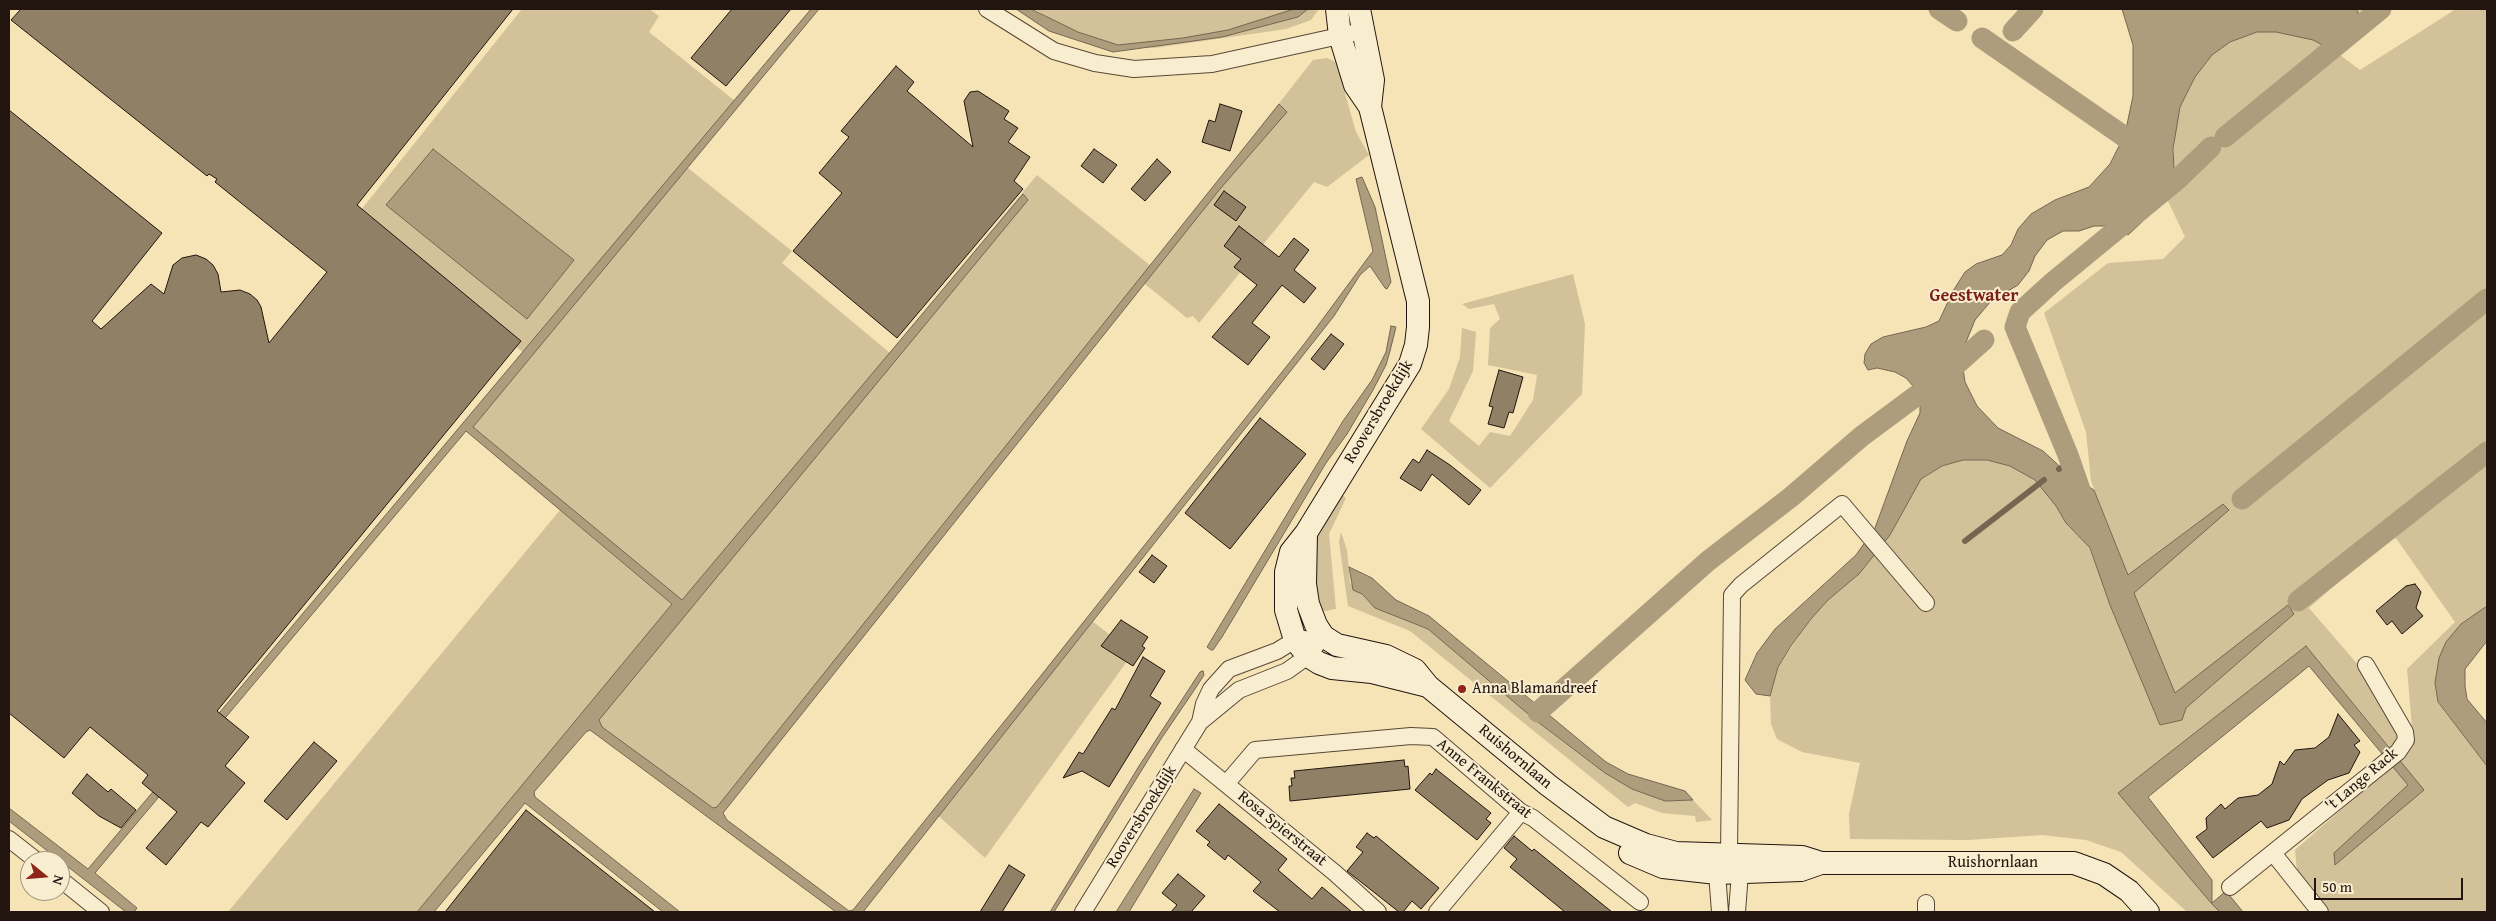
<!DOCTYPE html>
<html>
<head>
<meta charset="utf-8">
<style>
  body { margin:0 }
  #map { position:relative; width:2496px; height:921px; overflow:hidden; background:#f6e4b6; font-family:"Gentium Book Plus",serif }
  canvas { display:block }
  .frame { position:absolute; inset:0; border:10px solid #22140e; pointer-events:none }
  .north { position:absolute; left:20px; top:851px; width:50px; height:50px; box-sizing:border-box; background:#f9edd0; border:1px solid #a39682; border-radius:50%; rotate:107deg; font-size:14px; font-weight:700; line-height:20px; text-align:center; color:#22140e }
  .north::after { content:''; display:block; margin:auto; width:18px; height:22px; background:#8f2418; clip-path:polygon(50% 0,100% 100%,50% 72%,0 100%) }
  .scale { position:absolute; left:2314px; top:878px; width:149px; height:22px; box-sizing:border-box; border:2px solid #22140e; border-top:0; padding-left:6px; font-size:15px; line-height:18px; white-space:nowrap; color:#22140e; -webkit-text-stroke:4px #f9edd0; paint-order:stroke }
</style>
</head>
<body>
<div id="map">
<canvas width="2496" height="921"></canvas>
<div class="frame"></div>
<div class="north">N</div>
<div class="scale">50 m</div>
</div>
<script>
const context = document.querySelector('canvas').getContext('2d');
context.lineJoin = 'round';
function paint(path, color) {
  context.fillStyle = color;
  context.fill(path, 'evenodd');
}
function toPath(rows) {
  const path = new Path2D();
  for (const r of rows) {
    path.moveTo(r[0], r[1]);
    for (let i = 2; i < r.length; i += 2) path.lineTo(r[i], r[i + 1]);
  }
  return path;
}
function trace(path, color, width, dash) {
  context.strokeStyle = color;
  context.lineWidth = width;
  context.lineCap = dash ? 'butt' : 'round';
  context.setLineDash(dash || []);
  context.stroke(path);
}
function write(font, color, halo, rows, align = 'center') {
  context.font = font + ' "Gentium Book Plus",serif';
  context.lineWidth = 4;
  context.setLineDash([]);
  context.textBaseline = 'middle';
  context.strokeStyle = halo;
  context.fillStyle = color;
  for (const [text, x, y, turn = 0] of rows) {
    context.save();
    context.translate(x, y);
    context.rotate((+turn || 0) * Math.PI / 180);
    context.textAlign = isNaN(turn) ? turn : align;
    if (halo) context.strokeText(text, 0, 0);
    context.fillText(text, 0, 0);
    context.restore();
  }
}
paint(toPath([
  [522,9,649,9,659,16,649,32,735,101,683,164,792,251,782,263,890,353,1037,175,1151,266,1313,60,1327,58,1336,62,1356,132,1369,155,1327,187,1314,182,1199,323,1193,316,1187,318,1140,280,714,814,593,722,793,470,682,600,676,597,473,427,525,354,357,215],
  [1034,9,1319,9,1311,20,1286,29,1154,48,1118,45,1078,32,1065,27],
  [2356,9,2389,9,2367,28],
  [2456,9,2487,9,2487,606,2461,624,2435,683,2438,703,2487,766,2487,912,2330,912,2297,870,2295,850,2392,765,2409,740,2412,727,2407,669,2455,622,2393,534,2309,608,2359,666,2400,732,2392,750,2306,646,2118,793,2220,912,2187,912,2121,852,2086,840,2042,835,1968,840,1850,839,1849,814,1860,763,1802,752,1777,739,1771,724,1770,696,1778,667,1811,619,1828,600,1859,574,1890,535,1921,479,1942,466,1963,460,1987,460,2017,468,2035,480,2056,506,2066,523,2090,549,2110,605,2160,725,2182,720,2186,708,2294,614,2288,605,2175,694,2134,593,2223,504,2128,575,2091,481,2086,432,2044,313,2108,263,2163,259,2185,237,2167,199,2175,191,2173,171,2175,131,2180,107,2195,77,2212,55,2230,42,2257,32,2276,32,2313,40,2336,52,2360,70],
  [1573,274,1585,324,1582,394,1490,488,1421,429,1449,389,1460,357,1462,328,1476,332,1473,371,1449,421,1479,446,1490,432,1510,436,1533,400,1537,375,1488,365,1490,328,1500,319,1494,304,1469,309,1462,304],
  [1342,495,1346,498,1329,534,1336,609,1320,612,1312,559,1320,528],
  [560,510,672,604,671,608,417,912,228,912],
  [1341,532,1347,550,1350,583,1375,608,1428,629,1534,719,1605,773,1632,789,1665,801,1693,800,1712,820,1696,822,1695,816,1662,813,1635,803,1628,807,1410,631,1348,606,1339,542],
  [1087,617,1133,653,985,858,933,811]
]), '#d2c199');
const water = toPath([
  [811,9,819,9,473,427,682,600,1023,194,1028,200,599,720,602,727,713,808,717,807,1279,104,1287,112,1220,189,723,813,727,820,849,911,853,910,1024,697,1305,343,1373,251,1356,179,1362,177,1375,207,1391,282,1387,289,1385,288,1370,266,1360,275,1334,316,863,912,836,912,590,730,586,732,534,792,535,797,680,912,663,912,525,803,434,912,417,912,672,604,466,431,95,873,137,908,134,912,126,912,9,821,9,808,88,869,811,9],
  [1016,9,1031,9,1078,32,1118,45,1183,38,1228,30,1294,9,1308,9,1298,17,1222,37,1113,52,1049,31,1016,9],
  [2122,9,2356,9,2367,28,2336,52,2313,40,2276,32,2257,32,2230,42,2212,55,2195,77,2180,107,2173,149,2175,191,2128,235,2107,226,2094,226,2079,231,2063,231,2047,240,2035,256,2029,271,2018,285,1991,301,1975,320,1964,347,1963,368,1965,382,1977,406,1998,428,2043,451,2067,473,2094,490,2128,575,2223,504,2229,510,2134,593,2175,693,2288,605,2294,614,2186,708,2182,720,2160,725,2110,605,2090,548,2066,523,2056,506,2035,480,2010,466,1987,460,1963,460,1942,466,1921,479,1890,535,1859,574,1828,600,1811,619,1791,646,1778,667,1770,696,1756,694,1745,680,1757,653,1775,629,1856,555,1875,528,1907,441,1920,413,1920,394,1906,378,1895,372,1877,368,1868,370,1864,363,1865,354,1871,344,1883,337,1926,327,1939,321,1953,291,1965,272,1976,264,2002,255,2011,245,2018,229,2031,214,2055,200,2089,187,2110,164,2125,134,2133,96,2133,45,2122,9],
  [433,149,574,260,527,319,386,205,433,149],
  [1391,326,1396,327,1390,351,1386,365,1373,390,1347,434,1326,463,1222,637,1213,650,1211,650,1207,647,1343,421,1372,380,1386,352,1391,326],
  [1349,567,1372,578,1396,600,1429,616,1606,762,1628,774,1685,791,1693,800,1665,801,1632,789,1605,773,1534,719,1428,629,1375,608,1362,594,1353,590,1349,567],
  [2487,606,2487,641,2465,669,2465,686,2467,699,2487,723,2487,766,2438,702,2435,683,2439,658,2446,642,2461,624,2487,606],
  [2306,646,2424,790,2335,865,2334,853,2408,785,2309,666,2148,797,2212,880,2212,903,2226,891,2243,912,2220,912,2212,904,2118,793,2306,646],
  [1203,671,1204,675,1193,692,1161,739,1054,912,1050,912,1139,766,1200,672,1203,671],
  [1194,789,1201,793,1129,912,1116,912,1194,789]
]);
paint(water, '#ae9d7d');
trace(water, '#766651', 1);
trace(toPath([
  [2059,469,2071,462],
  [1965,541,2044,480]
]), '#766651', 6);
trace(toPath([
  [1939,9,1957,21],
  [2013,31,2033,9],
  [1982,38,2148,153],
  [2225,137,2381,9],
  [2242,499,2487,299],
  [2086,507,2068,455,2015,327,2020,312,2053,282,2177,180,2211,147],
  [2298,601,2487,452],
  [1538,712,1708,561,1791,497,1862,436,1947,373,1984,340]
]), '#ae9d7d', 21);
const building = toPath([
  [21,9,513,9,357,205,521,341,217,711,249,737,225,766,245,783,208,827,201,822,166,865,146,848,177,812,142,783,148,775,90,727,64,758,9,713,9,110,162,233,92,321,101,329,151,284,164,294,173,265,182,258,196,255,206,259,213,265,218,274,221,292,240,290,250,294,257,300,261,307,269,343,327,272,215,182,217,179,209,174,207,176,11,20,21,9],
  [732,9,791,9,726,86,691,58,732,9],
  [896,66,914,82,907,91,973,147,964,101,970,92,978,91,1009,111,1004,119,1018,128,1008,142,1030,157,1014,181,1023,189,897,338,793,251,842,193,819,173,849,137,841,131,896,66],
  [1220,104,1242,111,1230,151,1202,142,1209,120,1215,122,1220,104],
  [1094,149,1117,165,1103,183,1081,166,1094,149],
  [1157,159,1171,172,1145,201,1131,189,1157,159],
  [1224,191,1246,207,1236,221,1214,205,1224,191],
  [1239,226,1279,257,1294,238,1309,250,1294,270,1316,288,1304,303,1282,285,1252,323,1270,337,1248,365,1212,337,1257,285,1234,267,1241,259,1224,246,1239,226],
  [1331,334,1344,344,1324,370,1311,359,1331,334],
  [1499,370,1523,377,1513,413,1509,412,1504,428,1488,424,1493,407,1489,406,1499,370],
  [1260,418,1306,454,1230,549,1185,513,1260,418],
  [1427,450,1450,465,1481,490,1469,505,1432,474,1421,491,1400,478,1413,459,1419,463,1427,450],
  [1152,555,1167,566,1154,583,1139,572,1152,555],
  [2415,584,2421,592,2416,608,2423,616,2402,634,2392,621,2387,625,2376,611,2406,586,2415,584],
  [1121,620,1148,637,1142,646,1145,648,1133,666,1101,646,1121,620],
  [1143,657,1165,671,1150,696,1161,703,1109,787,1082,771,1063,778,1079,752,1083,754,1112,708,1115,710,1143,657],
  [2338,714,2360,741,2354,745,2360,752,2349,773,2328,780,2302,799,2289,820,2267,828,2261,821,2213,858,2196,837,2207,829,2206,818,2221,804,2225,809,2238,798,2258,795,2272,784,2280,761,2284,765,2295,750,2315,748,2329,737,2338,714],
  [314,742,337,761,287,820,264,801,314,742],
  [1404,760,1405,767,1408,766,1410,789,1290,801,1289,786,1292,786,1291,778,1295,778,1294,771,1404,760],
  [1436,769,1491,813,1486,819,1491,823,1477,840,1415,790,1430,773,1432,775,1436,769],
  [87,774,108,792,111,789,136,810,121,828,99,816,72,793,87,774],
  [1219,804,1287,859,1278,870,1312,899,1322,887,1352,912,1280,912,1253,891,1261,882,1228,855,1225,860,1207,845,1210,842,1196,831,1219,804],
  [526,810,655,912,445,912,526,810],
  [1367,833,1374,838,1376,836,1439,888,1421,909,1412,901,1403,912,1399,912,1347,871,1363,852,1356,847,1367,833],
  [1514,836,1532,851,1534,849,1612,912,1565,912,1510,867,1517,859,1504,848,1514,836],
  [1009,865,1025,875,1002,912,980,912,1009,865],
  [1178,874,1205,896,1191,912,1171,912,1177,905,1162,893,1178,874]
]);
paint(building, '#908065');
trace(building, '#22140e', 1);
const minor = toPath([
  [987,9,1054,51,1095,63,1134,69,1212,64,1362,31],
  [1200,722,1204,704,1211,689,1229,669,1277,651,1295,640,1305,639],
  [1183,749,1335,873,1378,912],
  [1226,784,1255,750,1411,736,1433,737,1521,812,1533,818,1640,902],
  [9,839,37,861],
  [2273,853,2320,912],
  [1734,863,1740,872,1737,912],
  [60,879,101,912],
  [2230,887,2398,752,2406,740,2405,732,2366,665],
  [1083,912,1200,722,1239,690,1287,671,1308,656,1323,636],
  [1437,912,1521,812],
  [1720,912,1717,873,1729,854,1732,595,1741,585,1842,504,1926,603],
  [1926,912,1926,903]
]);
const secondary = toPath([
  [1337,9,1340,36,1355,85,1370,107,1418,301,1418,327,1416,345,1410,364,1306,533,1291,552,1286,572,1286,610,1295,640,1308,656,1319,663,1332,668,1372,672,1428,686],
  [1359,9,1373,80,1370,107],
  [1306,533,1305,584,1308,604,1316,625,1323,636,1337,645,1386,656,1415,670,1428,686,1548,785,1604,827,1646,845,1676,853,1802,857,1821,863],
  [1630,853,1663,867,1717,873,1801,870,1821,863,2074,863,2104,874,2129,891,2148,912]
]);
trace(minor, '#574838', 18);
trace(secondary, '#22140e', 24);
trace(minor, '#f9edd0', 16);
trace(secondary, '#f9edd0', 22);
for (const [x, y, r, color] of [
  [1462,689,5,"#8f2418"]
]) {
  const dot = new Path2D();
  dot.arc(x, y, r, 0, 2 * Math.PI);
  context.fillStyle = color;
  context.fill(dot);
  trace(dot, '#f9edd0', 2);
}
write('16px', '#22140e', '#f9edd0', [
  ["Rooversbroekdijk",1379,412,-59],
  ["Ruishornlaan",1515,757,40],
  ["Anne Frankstraat",1484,779,39],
  ["'t Lange Rack",2362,780,-40],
  ["Rooversbroekdijk",1142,817,-58],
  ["Rosa Spierstraat",1282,829,39],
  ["Ruishornlaan",1993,863]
]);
write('16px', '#22140e', '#f9edd0', [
  ["Anna Blamandreef",1472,689]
], 'left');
write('bold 18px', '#7a1f14', '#f9edd0', [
  ["Geestwater",1974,296]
]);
</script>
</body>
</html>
